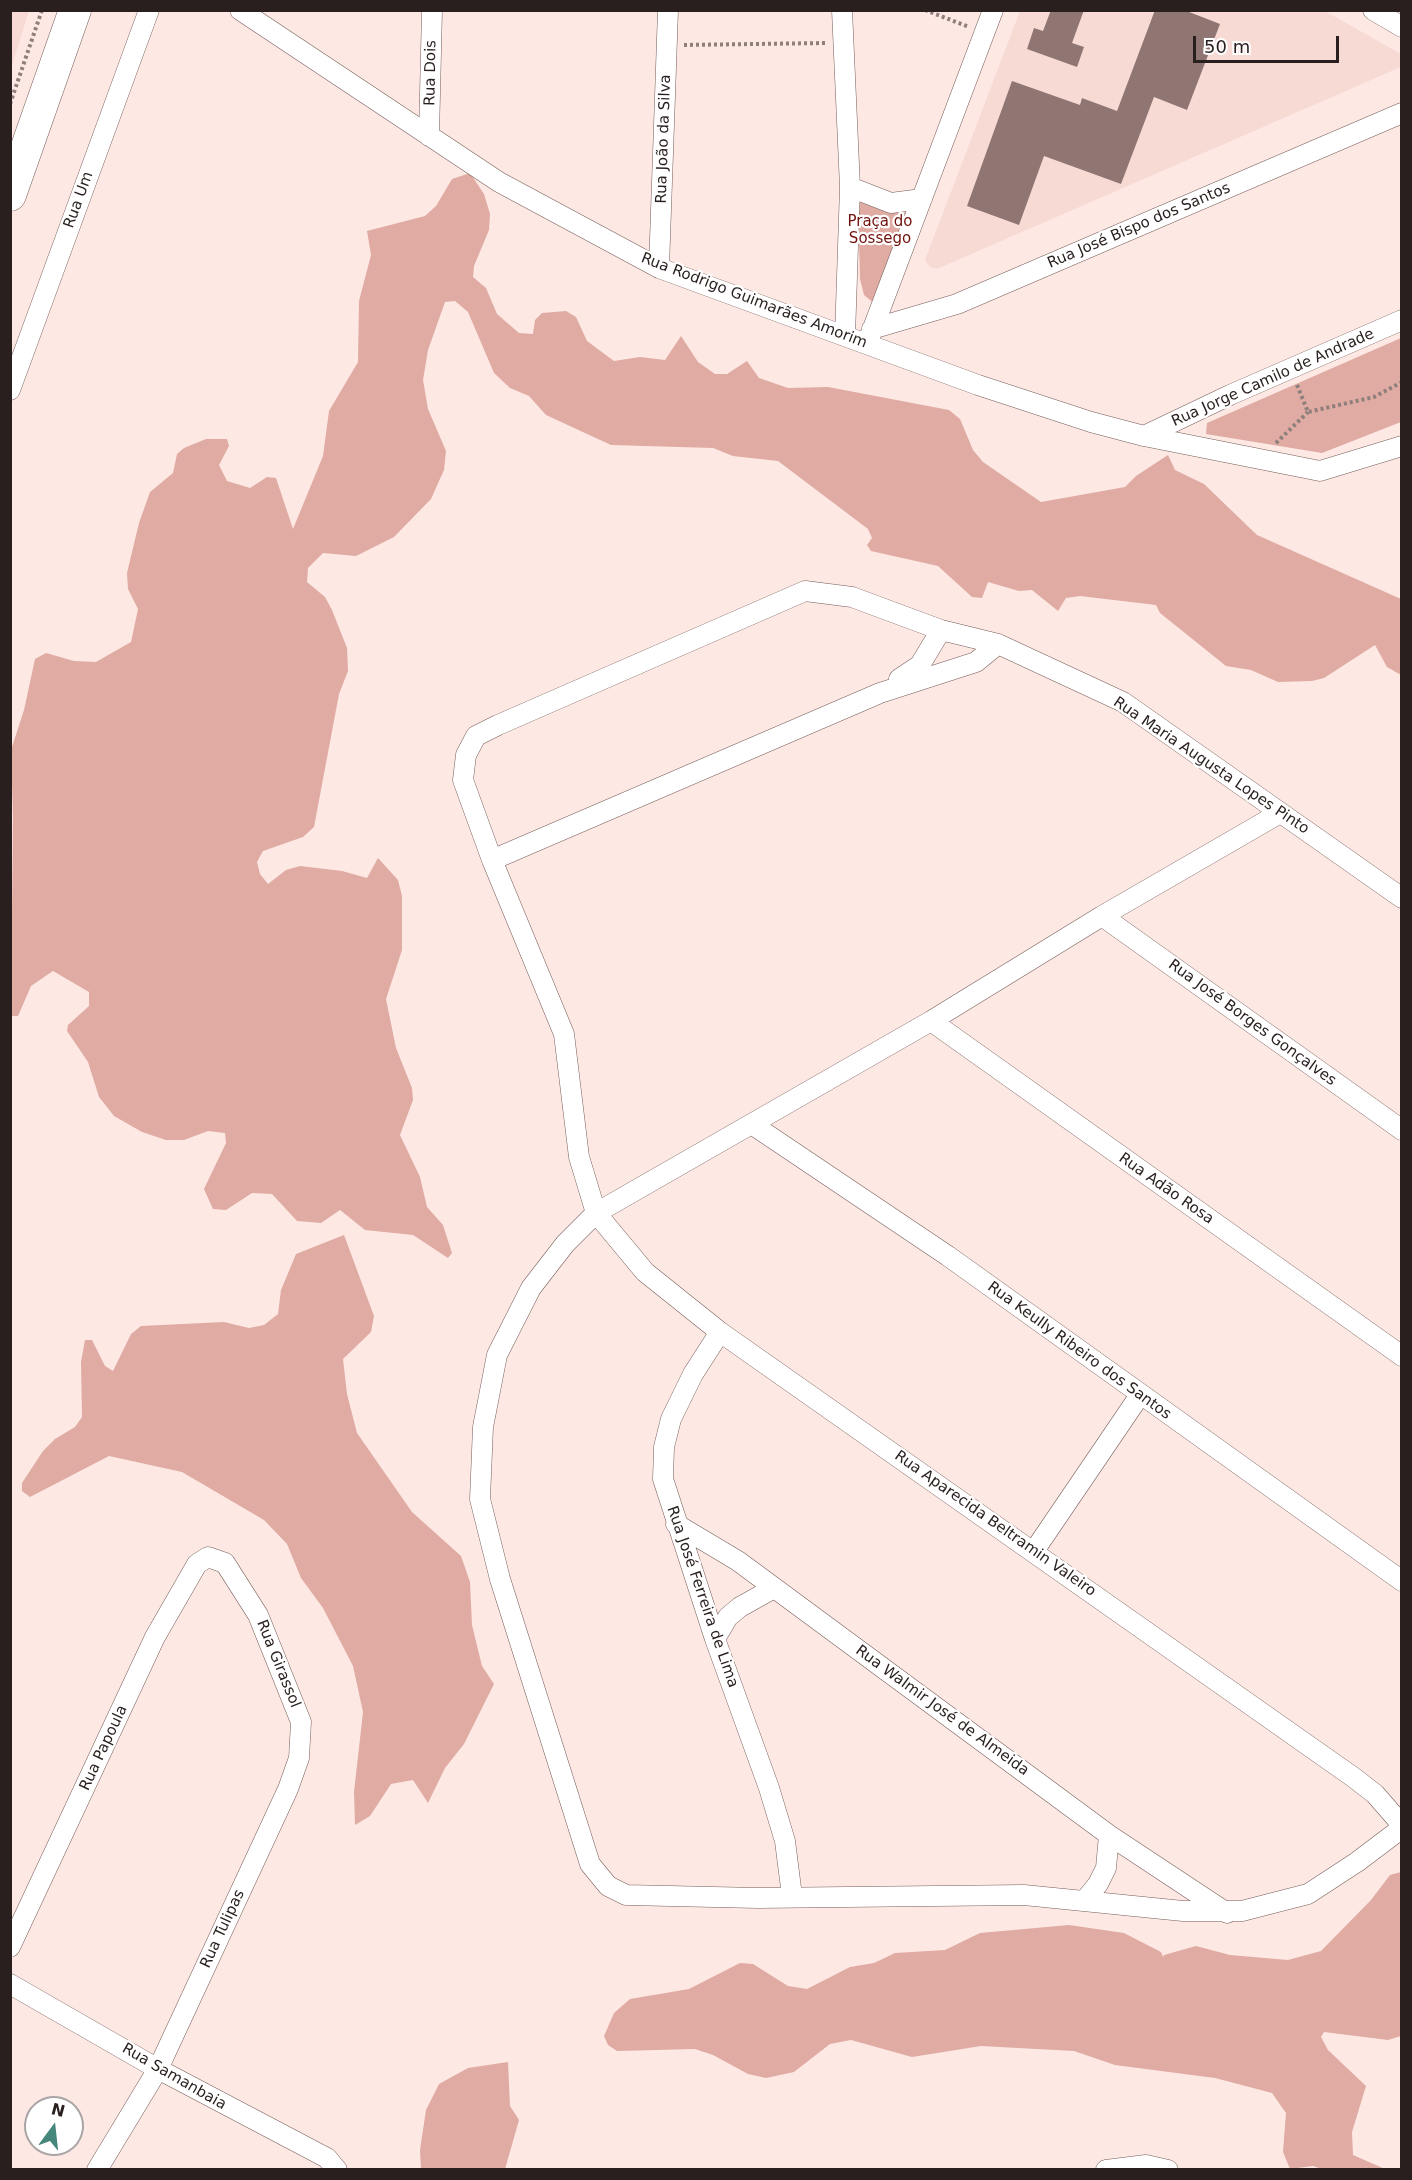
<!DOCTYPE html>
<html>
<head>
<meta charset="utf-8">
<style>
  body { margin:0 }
  #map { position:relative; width:1412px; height:2180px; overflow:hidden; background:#fee8e4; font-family:"DejaVu Sans",sans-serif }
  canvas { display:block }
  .frame { position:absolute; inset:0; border:12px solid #291f1e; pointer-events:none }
  .north { position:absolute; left:24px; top:2096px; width:60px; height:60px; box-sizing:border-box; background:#fff; border:2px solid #a9a5a5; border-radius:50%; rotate:15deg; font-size:16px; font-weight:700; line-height:24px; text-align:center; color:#291f1e }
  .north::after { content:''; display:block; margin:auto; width:21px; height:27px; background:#45887b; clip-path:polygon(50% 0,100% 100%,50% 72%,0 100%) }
  .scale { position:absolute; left:1193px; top:36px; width:146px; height:27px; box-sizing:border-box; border:3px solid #291f1e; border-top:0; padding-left:8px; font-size:18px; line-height:21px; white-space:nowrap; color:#291f1e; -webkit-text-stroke:4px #fff; paint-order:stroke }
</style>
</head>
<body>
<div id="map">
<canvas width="1412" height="2180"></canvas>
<div class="frame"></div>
<div class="north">N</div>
<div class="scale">50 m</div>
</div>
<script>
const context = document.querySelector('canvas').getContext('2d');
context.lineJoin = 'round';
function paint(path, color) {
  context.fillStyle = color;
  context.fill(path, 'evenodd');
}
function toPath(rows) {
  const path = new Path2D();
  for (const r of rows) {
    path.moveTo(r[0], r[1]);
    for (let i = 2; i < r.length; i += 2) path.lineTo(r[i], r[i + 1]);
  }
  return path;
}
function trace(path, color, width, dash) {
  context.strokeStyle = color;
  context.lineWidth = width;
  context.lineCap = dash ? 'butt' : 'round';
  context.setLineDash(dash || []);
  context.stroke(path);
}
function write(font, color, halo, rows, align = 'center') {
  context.font = font + ' "DejaVu Sans",sans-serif';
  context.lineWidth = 4.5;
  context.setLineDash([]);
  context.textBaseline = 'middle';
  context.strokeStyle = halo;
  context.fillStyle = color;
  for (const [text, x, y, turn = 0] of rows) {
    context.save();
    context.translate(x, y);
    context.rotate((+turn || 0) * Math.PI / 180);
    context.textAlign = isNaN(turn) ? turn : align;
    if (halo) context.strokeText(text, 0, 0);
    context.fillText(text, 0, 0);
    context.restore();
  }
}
paint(toPath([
  [11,10,29,11,11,68,10,11],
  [1020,11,1325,11,1401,54,1401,67,937,269,930,267,925,260]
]), '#f8dad5');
paint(toPath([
  [470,173,484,194,490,214,489,230,474,266,473,277,486,288,497,314,519,333,533,334,535,320,542,313,566,311,576,317,587,341,614,361,640,357,665,360,681,336,698,362,715,374,727,374,747,361,759,378,788,388,828,387,949,410,960,419,973,450,983,462,1041,502,1125,487,1136,476,1168,455,1175,470,1204,484,1257,535,1401,599,1401,675,1387,667,1375,645,1324,678,1312,681,1278,682,1251,670,1226,666,1160,613,1156,605,1080,596,1066,598,1058,611,1032,590,1019,591,988,582,982,598,972,597,938,566,871,551,867,545,872,538,868,529,778,461,733,456,713,448,611,445,546,415,529,396,510,388,494,373,468,312,455,301,445,302,428,350,423,380,428,409,446,451,444,470,431,499,394,537,356,556,323,553,308,568,307,582,325,597,332,610,347,648,348,671,339,694,314,827,303,837,263,851,257,862,260,874,268,884,286,870,300,866,342,871,367,878,378,858,398,880,402,896,402,950,386,999,396,1048,412,1088,413,1100,400,1135,420,1177,427,1207,443,1225,452,1253,448,1258,413,1235,365,1230,340,1210,321,1223,297,1221,272,1194,252,1193,226,1210,213,1209,204,1189,226,1143,225,1133,208,1131,184,1140,166,1140,142,1132,114,1116,99,1097,88,1062,67,1031,68,1025,89,1006,89,992,53,971,31,986,18,1016,11,1016,13,816,11,750,24,710,35,659,46,653,74,661,96,662,131,642,138,609,128,589,127,573,139,523,150,492,173,473,177,454,184,448,206,439,227,439,229,446,219,465,227,481,250,488,267,477,276,478,293,529,323,456,329,411,358,362,359,301,371,255,367,231,425,216,436,206,452,179],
  [858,202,911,214,876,305,864,295,860,279],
  [1401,338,1401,422,1322,453,1206,434,1207,423],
  [344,1235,374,1316,371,1332,343,1359,347,1394,357,1433,412,1512,461,1556,470,1582,472,1625,482,1666,494,1684,464,1744,445,1768,428,1803,413,1780,391,1784,370,1816,355,1825,354,1792,363,1712,353,1666,323,1608,301,1578,287,1544,264,1520,182,1472,109,1456,30,1497,22,1491,22,1483,43,1451,55,1439,75,1427,82,1417,81,1362,85,1340,92,1340,105,1366,113,1371,131,1334,141,1326,224,1322,249,1328,264,1325,278,1314,281,1290,296,1254],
  [1401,1872,1401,2036,1388,2040,1324,2032,1321,2037,1328,2050,1366,2086,1352,2132,1353,2155,1385,2169,1325,2170,1313,2166,1290,2169,1283,2152,1286,2113,1272,2093,1215,2078,1115,2065,1074,2051,981,2046,912,2057,851,2040,830,2044,794,2072,766,2078,748,2074,713,2055,695,2049,617,2051,608,2045,604,2036,614,2013,630,1999,689,1989,740,1963,753,1964,788,1986,807,1989,850,1967,874,1963,895,1953,945,1950,980,1933,1069,1925,1124,1933,1161,1952,1163,1957,1164,1955,1196,1946,1230,1955,1288,1960,1321,1951,1371,1900,1390,1875],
  [508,2062,510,2106,519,2120,505,2169,421,2169,420,2150,426,2110,439,2084,468,2068]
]), '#dfaba3');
paint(toPath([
  [1051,10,1084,10,1072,43,1084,47,1077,67,1027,49,1034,28,1043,31],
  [1155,10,1184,10,1220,24,1187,110,1154,97,1121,184,1044,156,1019,225,967,206,1012,81,1080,105,1082,98,1117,111]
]), '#8f7672');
const street = toPath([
  [240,10,499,182,659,268,978,385,1091,422,1144,436,1320,471,1402,446],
  [842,10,850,187,845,336],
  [1373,10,1402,27],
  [429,136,432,10],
  [850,187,891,203,922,199],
  [659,268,668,10],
  [872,329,957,304,1402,113],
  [870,336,993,10],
  [10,390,149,10],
  [1144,436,1230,395,1402,320],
  [899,679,920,665,941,630],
  [1280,813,1102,916,931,1021,596,1213,565,1244,531,1288,497,1355,483,1427,480,1499,500,1579,590,1864,608,1886,626,1895,758,1898,1024,1895,1183,1911,1242,1911,1308,1894,1357,1862,1402,1828],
  [492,860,880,693,976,662,998,644],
  [1402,898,1123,702,998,644,941,630,852,597,805,591,498,725,476,736,466,755,463,780,492,860,564,1034,579,1157,596,1213,645,1272,720,1332,1353,1777,1375,1794,1402,1825],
  [1102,916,1402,1130],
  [931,1021,1402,1356],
  [753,1125,948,1256,1402,1581],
  [720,1332,693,1374,671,1419,664,1447,663,1479,715,1639,769,1788,785,1841,792,1896],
  [676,1524,738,1561,1109,1835,1227,1913],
  [1034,1551,1140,1395],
  [715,1639,728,1617,740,1607,774,1588],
  [1085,1900,1098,1884,1106,1868,1109,1835],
  [10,1947,155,1637,197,1564,208,1557,225,1563,258,1615,301,1722,299,1758,288,1789,158,2069,97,2170],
  [10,1984,158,2069,327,2158,337,2170],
  [1106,2170,1146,2165,1168,2170]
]);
const primary = toPath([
  [10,195,75,10]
]);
trace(street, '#755d59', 21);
trace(primary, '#755d59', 33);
trace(toPath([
  [925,10,969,27],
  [684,45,826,43],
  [10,104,42,10],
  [1297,385,1308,412,1374,397,1402,382],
  [1276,443,1308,412]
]), '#8e7e7c', 4, [3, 3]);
trace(street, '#fff', 20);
trace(primary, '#fff', 32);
write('15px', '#291f1e', '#fff', [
  ["Rua Dois",431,73,-89],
  ["Rua João da Silva",664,139,-88],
  ["Rua Um",79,200,-70],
  ["Rua José Bispo dos Santos",1139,226,-23],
  ["Rua Rodrigo Guimarães Amorim",754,301,21],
  ["Rua Jorge Camilo de Andrade",1273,378,-24],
  ["Rua Maria Augusta Lopes Pinto",1211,766,34],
  ["Rua José Borges Gonçalves",1252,1023,36],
  ["Rua Adão Rosa",1166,1189,35],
  ["Rua Keully Ribeiro dos Santos",1079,1351,36],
  ["Rua Aparecida Beltramin Valeiro",995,1524,35],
  ["Rua José Ferreira de Lima",702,1597,71],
  ["Rua Girassol",278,1664,68],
  ["Rua Walmir José de Almeida",942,1711,36],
  ["Rua Papoula",104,1748,-65],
  ["Rua Tulipas",223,1929,-65],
  ["Rua Samanbaia",174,2077,30]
]);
write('15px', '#70110c', '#fff', [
  ["Praça do",880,222],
  ["Sossego",880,239]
]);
</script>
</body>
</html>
